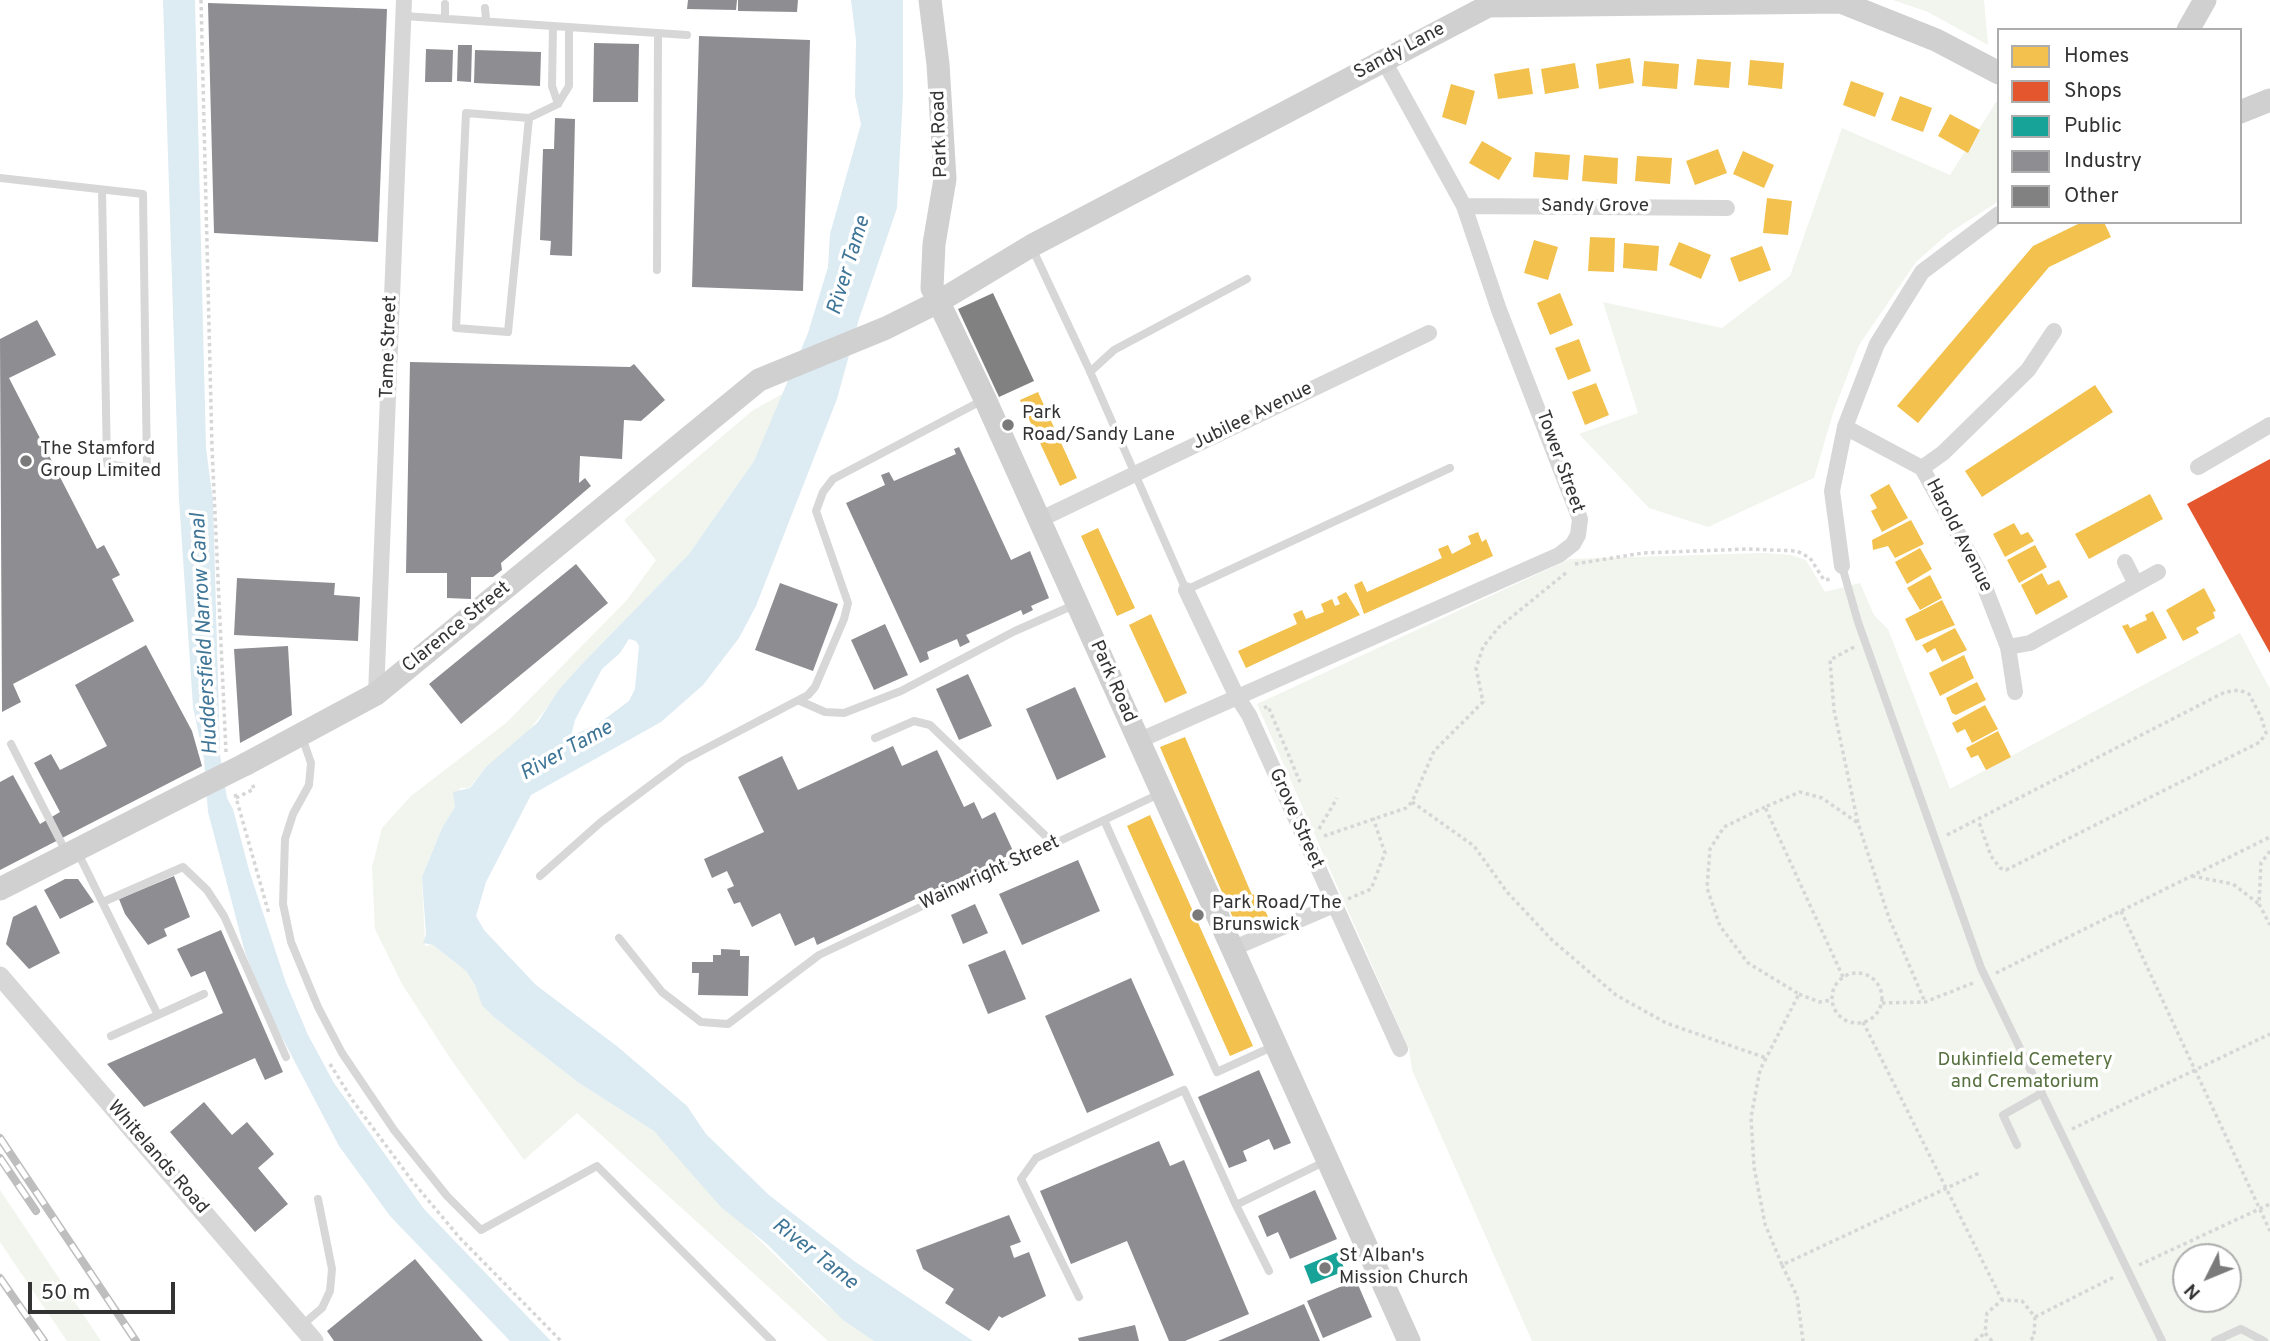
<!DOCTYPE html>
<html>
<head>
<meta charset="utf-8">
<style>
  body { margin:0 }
  #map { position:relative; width:2270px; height:1341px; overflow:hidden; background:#fff; font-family:Overpass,sans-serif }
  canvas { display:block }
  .legend { position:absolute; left:1997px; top:28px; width:245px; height:196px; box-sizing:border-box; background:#fff; border:2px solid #adadad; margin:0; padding:9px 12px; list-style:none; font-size:21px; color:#333 }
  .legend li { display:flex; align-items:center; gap:14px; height:35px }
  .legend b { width:35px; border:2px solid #adadad }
  .north { position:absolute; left:2172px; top:1243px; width:70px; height:70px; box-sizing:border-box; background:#fff; border:2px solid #adadad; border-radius:50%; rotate:227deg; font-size:19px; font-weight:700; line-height:28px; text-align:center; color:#333 }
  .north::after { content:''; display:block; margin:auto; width:24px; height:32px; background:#7a7a7a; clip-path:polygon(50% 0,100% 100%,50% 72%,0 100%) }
  .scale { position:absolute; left:28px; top:1282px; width:147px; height:32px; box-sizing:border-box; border:4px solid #333; border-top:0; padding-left:9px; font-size:21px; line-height:24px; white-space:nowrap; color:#333; -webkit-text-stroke:5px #fff; paint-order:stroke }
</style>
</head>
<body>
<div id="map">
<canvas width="2270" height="1341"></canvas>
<ul class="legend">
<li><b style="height:19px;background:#f2c14e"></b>Homes</li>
<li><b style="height:19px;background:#e4572e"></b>Shops</li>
<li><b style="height:19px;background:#17a398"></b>Public</li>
<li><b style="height:19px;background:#8d8d92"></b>Industry</li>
<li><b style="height:19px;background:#818181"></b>Other</li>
</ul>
<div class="north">N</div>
<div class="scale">50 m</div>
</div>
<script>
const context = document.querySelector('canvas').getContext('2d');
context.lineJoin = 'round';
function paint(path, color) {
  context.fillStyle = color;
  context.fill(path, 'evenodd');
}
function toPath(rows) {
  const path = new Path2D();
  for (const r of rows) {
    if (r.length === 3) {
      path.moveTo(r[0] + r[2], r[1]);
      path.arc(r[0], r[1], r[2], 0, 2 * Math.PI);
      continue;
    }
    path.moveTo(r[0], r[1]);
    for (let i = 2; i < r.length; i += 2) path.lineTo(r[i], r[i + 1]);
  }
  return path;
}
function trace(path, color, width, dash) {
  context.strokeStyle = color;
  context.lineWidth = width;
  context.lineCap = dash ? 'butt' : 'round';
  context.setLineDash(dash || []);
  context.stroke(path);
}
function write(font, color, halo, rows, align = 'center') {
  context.font = font + ' Overpass,sans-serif';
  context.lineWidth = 7;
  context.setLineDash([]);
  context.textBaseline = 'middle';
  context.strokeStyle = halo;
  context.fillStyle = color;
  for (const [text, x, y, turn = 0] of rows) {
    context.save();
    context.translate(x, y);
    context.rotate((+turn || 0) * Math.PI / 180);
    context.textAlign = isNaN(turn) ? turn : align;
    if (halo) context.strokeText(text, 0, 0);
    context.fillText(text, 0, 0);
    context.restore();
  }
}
paint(toPath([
  [1893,0,1984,0,1988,45,1928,12],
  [1996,102,1999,103,1999,201,1949,233,1916,262,1859,345,1833,413,1814,478,1708,527,1649,508,1579,434,1638,413,1603,302,1722,328,1790,276,1842,128,1950,175],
  [784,393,754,461,689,554,580,666,522,739,486,767,469,788,460,788,455,807,442,828,422,877,425,946,433,945,466,971,475,985,482,1004,495,1018,579,1083,654,1131,749,1230,823,1302,874,1341,828,1341,577,1113,524,1160,452,1061,402,984,375,929,372,867,382,828,411,796,506,723,627,600,656,560,624,520,752,411],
  [1764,553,1791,555,1806,560,1825,592,1860,583,1874,615,1888,629,1950,789,2240,633,2270,689,2270,1341,1532,1341,1412,1070,1409,1049,1257,704,1570,559],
  [2186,1257,2228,1257,2228,1299,2186,1299],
  [0,1190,101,1341,67,1341,0,1242]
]), '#f1f5ed');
paint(toPath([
  [163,0,195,0,206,448,213,501,220,755,227,798,233,809,249,870,286,983,308,1035,334,1083,424,1209,551,1341,510,1341,390,1216,339,1146,265,1005,245,952,208,812,204,759,193,707,179,499],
  [851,0,903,0,903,95,897,208,859,319,837,399,756,606,739,638,703,685,661,722,531,795,486,882,476,916,484,930,536,985,618,1047,687,1106,706,1134,769,1195,854,1261,973,1341,874,1341,843,1320,767,1244,721,1207,654,1131,579,1083,495,1018,482,1005,475,985,466,971,433,945,423,943,426,935,422,877,442,828,455,807,453,792,470,788,486,767,538,722,558,691,580,666,689,554,754,461,808,333,828,267,830,234,861,124,855,96,856,40],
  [629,639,636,641,639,646,635,689,629,701,598,724,571,736,575,720,602,669,620,653]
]), '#ddebf3');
paint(toPath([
  [1630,58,1634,83,1599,89,1596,64],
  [1697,59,1731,62,1729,88,1694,85],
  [1750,60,1784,63,1782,89,1748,85],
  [1644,61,1679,64,1677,89,1642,86],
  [1575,63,1579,88,1545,94,1541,69],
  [1529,68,1533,94,1498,99,1494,74],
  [1851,81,1884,93,1875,117,1843,105],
  [1451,84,1475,91,1466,125,1442,117],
  [1900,96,1932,108,1923,132,1891,120],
  [1950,114,1980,130,1968,153,1938,136],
  [1482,141,1512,158,1499,180,1469,163],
  [1718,149,1727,173,1695,185,1686,161],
  [1743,151,1774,165,1764,188,1733,174],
  [1535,152,1570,155,1568,180,1533,177],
  [1584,155,1618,158,1617,184,1582,181],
  [1637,156,1672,158,1670,184,1635,181],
  [1767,198,1792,201,1788,235,1763,233],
  [2082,222,2104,222,2111,237,2049,267,1918,423,1897,406,2033,246],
  [1590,237,1615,238,1614,272,1588,271],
  [1534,240,1558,247,1548,280,1524,273],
  [1679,242,1711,255,1701,279,1669,265],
  [1624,243,1659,246,1657,271,1623,268],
  [1762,246,1771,270,1739,282,1730,258],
  [1560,293,1573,325,1550,335,1537,303],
  [1579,339,1591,371,1568,380,1555,348],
  [1596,383,1609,415,1585,425,1572,392],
  [2095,385,2113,412,1982,497,1965,471],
  [1038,392,1077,478,1060,486,1020,400],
  [1889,484,1908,518,1882,532,1871,511,1877,508,1870,495],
  [2150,494,2163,519,2089,559,2075,534],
  [1911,520,1924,544,1895,558,1888,546,1873,550,1872,540],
  [2014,523,2021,535,2028,532,2034,541,2005,557,1993,534],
  [1098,528,1135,608,1117,616,1081,536],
  [1478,532,1482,542,1486,539,1493,556,1364,614,1354,585,1362,581,1367,592,1442,558,1438,549,1448,545,1452,554,1471,544,1468,536],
  [2035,545,2047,567,2019,583,2007,560],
  [1920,548,1932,569,1907,584,1895,562],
  [2042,573,2048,585,2059,580,2068,597,2036,615,2021,585],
  [1930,575,1942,598,1920,610,1907,588],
  [2204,588,2216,611,2213,612,2215,618,2196,628,2199,633,2183,641,2166,610],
  [1346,592,1360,615,1246,668,1238,651,1297,624,1293,614,1302,610,1306,619,1324,612,1321,604,1332,599,1335,606,1340,604,1337,597],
  [1942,600,1955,625,1916,641,1905,619],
  [2153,611,2167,638,2137,654,2122,626,2128,624,2130,628,2140,623,2147,620,2145,615],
  [1151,614,1187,693,1165,703,1129,625],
  [1955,628,1967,650,1942,662,1935,648,1927,653,1922,645],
  [1964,655,1974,678,1940,696,1929,673],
  [1977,682,1986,700,1956,715,1952,713,1946,698],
  [1985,705,1998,729,1972,743,1965,729,1957,733,1952,723],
  [1998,731,2011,757,1986,770,1978,755,1971,758,1966,748],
  [1185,737,1252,895,1257,893,1269,919,1239,932,1160,747],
  [1150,815,1253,1046,1230,1056,1127,826]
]), '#f2c14e');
paint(toPath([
  [2270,459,2270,653,2187,504]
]), '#e4572e');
paint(toPath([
  [1338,1252,1345,1271,1311,1284,1304,1266]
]), '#17a398');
paint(toPath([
  [688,0,737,0,736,10,687,9],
  [738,0,798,0,797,12,738,11],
  [208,3,387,9,378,242,214,233],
  [699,36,810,40,803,291,692,287],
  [594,43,639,44,638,102,593,102],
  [458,45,472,45,471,82,457,81],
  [426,49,453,50,452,82,425,82],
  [475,50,541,52,540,86,474,83],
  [555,118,575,119,572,256,550,255,551,241,540,240,543,149,554,149],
  [37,320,56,355,9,378,97,549,104,545,120,575,112,579,134,621,13,684,21,702,2,712,0,339],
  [410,362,630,367,634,364,665,400,641,421,624,420,622,459,580,456,579,483,585,478,591,486,501,563,502,570,493,577,471,577,471,599,447,598,447,573,406,573],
  [959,447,1011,560,1030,551,1049,598,1031,606,1033,610,1023,615,1021,610,966,635,970,642,960,647,957,639,927,652,929,659,920,663,846,503,885,485,881,475,889,472,894,481,956,454,954,449],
  [576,564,608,603,461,724,429,684],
  [237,578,335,583,334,595,360,597,358,641,234,635],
  [780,583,838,604,813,671,755,650],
  [885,624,908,675,874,690,851,640],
  [146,645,192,731,202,766,0,870,0,782,13,775,40,824,60,812,34,763,51,754,60,770,107,746,75,685],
  [288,646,292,715,240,743,234,649],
  [968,674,992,726,959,740,936,689],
  [1075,687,1106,757,1057,780,1026,709],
  [893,746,902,766,937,750,964,807,974,802,982,819,995,812,1014,853,817,945,814,937,795,946,780,913,752,927,740,902,734,904,727,889,734,886,727,871,712,878,704,859,764,832,738,777,782,756,798,790],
  [1078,860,1100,911,1022,945,999,894],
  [174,876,190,917,164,929,167,936,148,945,125,914,119,899],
  [65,879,78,879,94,902,60,919,44,890],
  [975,904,988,933,963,944,951,915],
  [36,905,60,953,29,969,6,944,13,917],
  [221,930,283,1072,265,1080,255,1058,144,1107,107,1064,223,1013,205,971,191,977,177,949],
  [721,949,740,950,740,956,749,956,748,996,698,995,699,973,692,973,692,962,713,962,713,955,721,955],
  [1005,950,1026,999,988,1014,968,965],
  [1131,978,1174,1075,1087,1113,1045,1016],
  [1259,1070,1291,1143,1274,1150,1269,1139,1243,1151,1247,1161,1229,1168,1198,1097],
  [204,1102,232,1135,247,1122,274,1154,258,1168,288,1204,255,1232,170,1132],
  [1159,1141,1170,1166,1184,1160,1249,1314,1185,1341,1169,1341,1127,1241,1071,1264,1040,1191],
  [1315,1190,1337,1239,1290,1259,1278,1232,1267,1237,1258,1216],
  [1009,1215,1021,1242,1010,1246,1014,1258,1029,1252,1046,1296,1002,1318,999,1316,989,1331,945,1303,954,1289,923,1269,916,1250],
  [415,1259,483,1341,334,1341,327,1331],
  [1356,1280,1372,1317,1323,1338,1307,1301],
  [1304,1304,1320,1341,1218,1341],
  [1135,1325,1139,1341,1079,1341,1078,1338]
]), '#8d8d92');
paint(toPath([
  [993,293,1034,381,999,397,958,309]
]), '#818181');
trace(toPath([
  [201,0,212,448,226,752],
  [1575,564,1643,553,1748,549,1797,551,1810,558,1824,580,1832,579],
  [1854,647,1830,660,1834,710,1858,823,1889,918,1925,1002],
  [1264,708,1268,706,1300,782],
  [235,794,269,914],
  [236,798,254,789,252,783],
  [1412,802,1474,846,1507,892,1552,940,1616,995,1666,1023,1766,1058],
  [1765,807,1724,827,1710,849,1707,888,1720,926,1748,963,1799,994,1760,1070,1751,1117,1754,1167,1765,1224,1782,1265,1979,1173],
  [1319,829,1337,798],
  [1947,835,2225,692,2239,690,2249,694,2261,717,2266,733,2260,742,2006,870,2000,868,1991,856,1979,822],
  [1324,836,1406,808,1412,802,1434,751,1483,702,1476,668,1483,647,1498,628,1567,572],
  [2270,851,2261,863,2259,904,2270,925],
  [2192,876,2233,884,2259,904],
  [1348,899,1371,889,1385,853,1373,818],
  [2121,911,2270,1231],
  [1996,973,2270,837],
  [1857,998,25],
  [1843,977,1765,807,1800,792,1822,798,1858,823],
  [1799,994,1819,1002,1832,1000],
  [1882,1003,1925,1002,1973,983],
  [1863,1022,2002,1300],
  [330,1064,353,1101,413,1182,459,1237,561,1341],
  [2072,1129,2270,1034],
  [1782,1265,1797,1296,1803,1341],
  [2139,1265,2270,1204],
  [2035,1317,2116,1276],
  [1975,1341,1985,1333],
  [1992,1341,1985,1333,1987,1313,2002,1300,2022,1301,2035,1317,2034,1337,2029,1341]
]), '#d6d6d6', 3.5, [3.5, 3.5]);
trace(toPath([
  [485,8,486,19],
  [404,16,687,35],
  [445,17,445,4],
  [553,26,552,86,558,104],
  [529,118,466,113,456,328,508,332,529,118,558,104,569,86,569,27],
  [0,178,143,194,147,470,107,464,102,190],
  [1032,248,1088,367,1186,590,1450,468],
  [657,270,658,33],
  [1090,372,1114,350,1247,279],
  [1842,566,1858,622,1981,968,2162,1341],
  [800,701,825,712,844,713,901,691,1015,631,1074,605],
  [302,737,311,763,309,785,293,814,285,839,283,904,291,942,318,1007,342,1053,394,1130,447,1196,481,1230,597,1166,772,1341],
  [875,738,914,721,930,725,1054,844],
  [11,744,66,852],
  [1104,820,1217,1072,1274,1046],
  [78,853,158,1015,111,1036],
  [540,876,601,822,684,760,808,695,815,687,844,619,848,603,816,511,823,492,833,479,983,400],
  [103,902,183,867,207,890,224,916,286,1057],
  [619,938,662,992,701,1022,728,1024,819,955,1159,794],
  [158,1015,204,994],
  [2017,1145,2003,1115,2042,1093],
  [1236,1205,1269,1271],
  [1079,1297,1021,1179,1036,1158,1184,1090,1236,1205,1326,1161],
  [301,1326,322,1308,330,1291,332,1269,318,1199],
  [2215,1341,2241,1329,2264,1341]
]), '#d7d7d7', 8);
trace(toPath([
  [1464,206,1727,208],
  [1845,427,1922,468,1978,570,2008,647,2015,692],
  [2198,467,2270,425],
  [1922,468,1943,453,2028,370,2054,331],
  [1039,520,1429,333],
  [2125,562,2136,584],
  [1842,566,1832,491,1845,427,1877,344,1922,272,1999,214],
  [1186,590,1236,695,1249,715,1400,1049],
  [2008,647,2030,643,2158,572],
  [376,694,404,0],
  [1138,741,1559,555,1573,544,1578,535,1580,519,1499,310,1464,206,1384,61],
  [1234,948,1334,905]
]), '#d7d7d7', 16);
trace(toPath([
  [0,976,314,1341]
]), '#d7d7d7', 19);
trace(toPath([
  [930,0,938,64,945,179,934,244,932,288,985,399,1409,1341],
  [2188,30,2205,0],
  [2240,112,2270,100],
  [246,764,376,694,759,380,886,328,938,302,1031,246,1488,6,1841,2,1936,40,1999,73],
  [0,889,190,792]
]), '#d0d0d0', 23);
const rail = toPath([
  [0,1138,136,1341],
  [0,1158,36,1211],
  [0,1278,44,1341]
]);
trace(rail, '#bebebe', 8);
trace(rail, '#fff', 5, [16]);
trace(toPath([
  [190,792,246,764]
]), '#d0d0d0', 23);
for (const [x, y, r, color] of [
  [1008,425,7,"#7a7a7a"],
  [26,461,7,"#7a7a7a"],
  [1198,915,7,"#7a7a7a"],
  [1325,1268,7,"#7a7a7a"]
]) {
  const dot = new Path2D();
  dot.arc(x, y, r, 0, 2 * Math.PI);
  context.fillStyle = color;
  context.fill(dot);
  trace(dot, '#fff', 2.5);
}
write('19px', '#333', '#fff', [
  ["Sandy Lane",1400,52,-28],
  ["Park Road",941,134,-92],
  ["Sandy Grove",1595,207],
  ["Tame Street",390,347,-88],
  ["Jubilee Avenue",1253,417,-26],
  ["Tower Street",1559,462,70],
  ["Harold Avenue",1958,536,63],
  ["Clarence Street",457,628,-39],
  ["Park Road",1112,682,66],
  ["Grove Street",1295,819,66],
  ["Wainwright Street",990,874,-25],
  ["Whitelands Road",157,1158,49]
]);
write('19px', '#333', '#fff', [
  ["Park",1022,414],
  ["Road/Sandy Lane",1022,436],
  ["The Stamford",40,450],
  ["Group Limited",40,472],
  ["Park Road/The",1212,904],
  ["Brunswick",1212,926],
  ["St Alban's",1339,1257],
  ["Mission Church",1339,1279]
], 'left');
write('19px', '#56703f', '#fff', [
  ["Dukinfield Cemetery",2025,1061],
  ["and Crematorium",2025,1083]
]);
write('italic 21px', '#3f7597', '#fff', [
  ["River Tame",850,266,-73],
  ["Huddersfield Narrow Canal",206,634,-93],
  ["River Tame",567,752,-29],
  ["River Tame",814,1255,38]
]);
</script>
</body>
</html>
